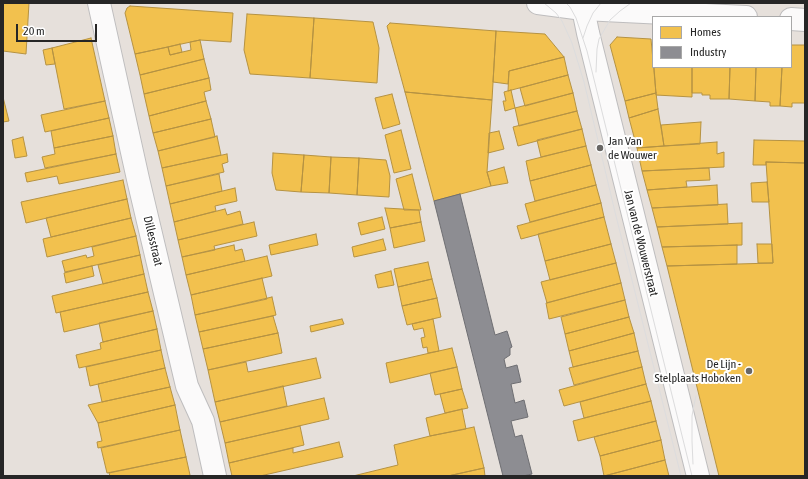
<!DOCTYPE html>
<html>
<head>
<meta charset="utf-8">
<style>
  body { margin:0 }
  #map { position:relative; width:808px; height:479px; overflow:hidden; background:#e6e0db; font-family:"Asap Condensed",sans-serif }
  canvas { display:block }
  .frame { position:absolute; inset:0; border:4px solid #262626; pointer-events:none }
  .legend { position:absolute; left:652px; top:16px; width:140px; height:52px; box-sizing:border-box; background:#fff; border:1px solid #a8a8a8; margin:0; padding:5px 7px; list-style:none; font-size:12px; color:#262626 }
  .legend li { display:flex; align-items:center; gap:8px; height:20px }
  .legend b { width:20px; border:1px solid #a8a8a8 }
  .scale { position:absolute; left:16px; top:24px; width:81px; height:18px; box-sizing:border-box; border:2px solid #262626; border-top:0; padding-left:5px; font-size:12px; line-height:14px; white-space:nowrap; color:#262626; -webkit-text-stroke:3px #fff; paint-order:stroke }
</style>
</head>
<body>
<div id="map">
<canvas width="808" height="479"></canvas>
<div class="frame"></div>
<ul class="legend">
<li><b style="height:11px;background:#f2c14e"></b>Homes</li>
<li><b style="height:11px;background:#8d8d92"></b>Industry</li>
</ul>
<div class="scale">20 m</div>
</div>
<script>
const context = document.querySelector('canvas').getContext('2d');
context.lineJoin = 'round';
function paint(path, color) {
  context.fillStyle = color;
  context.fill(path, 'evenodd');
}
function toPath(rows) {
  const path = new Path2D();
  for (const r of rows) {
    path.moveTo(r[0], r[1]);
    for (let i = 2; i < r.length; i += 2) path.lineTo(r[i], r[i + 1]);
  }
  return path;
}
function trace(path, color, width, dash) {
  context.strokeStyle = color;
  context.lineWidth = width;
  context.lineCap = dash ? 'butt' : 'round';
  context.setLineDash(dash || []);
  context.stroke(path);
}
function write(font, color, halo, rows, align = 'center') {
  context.font = font + ' "Asap Condensed",sans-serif';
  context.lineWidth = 4;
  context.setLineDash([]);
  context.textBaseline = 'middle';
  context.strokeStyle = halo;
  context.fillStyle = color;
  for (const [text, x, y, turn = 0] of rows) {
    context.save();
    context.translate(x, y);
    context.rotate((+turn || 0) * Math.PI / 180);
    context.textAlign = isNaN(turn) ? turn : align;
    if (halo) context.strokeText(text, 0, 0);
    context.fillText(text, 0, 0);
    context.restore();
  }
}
const homes = toPath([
  [3,3,29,3,26,54,3,51,3,3],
  [130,6,233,13,231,42,200,40,135,54,125,13,127,8,130,6],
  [247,14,314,18,310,78,250,74,244,50,247,14],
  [314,18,373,22,379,48,377,83,310,78,314,18],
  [390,23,496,31,492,100,405,92,387,26,390,23],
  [496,31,545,34,564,57,509,71,508,84,493,82,496,31],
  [617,37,651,39,656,93,625,101,610,45,617,37],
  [91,38,105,101,64,109,52,48,91,38],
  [200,40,204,59,140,75,135,54,168,47,170,55,191,50,190,42,200,40],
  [180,44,182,52,170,55,168,47,180,44],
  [791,45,805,45,805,103,792,103,792,107,780,106,782,67,791,67,791,45],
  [52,48,55,64,46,65,43,50,52,48],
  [564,57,568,75,508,91,509,71,564,57],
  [204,59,209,78,144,94,140,75,204,59],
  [654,67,692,67,692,97,656,95,654,67],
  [692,67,730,67,729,99,710,99,710,95,702,95,702,93,692,93,692,67],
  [730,67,756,67,755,101,729,99,730,67],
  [756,67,782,67,780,106,770,106,770,102,755,101,756,67],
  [568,75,573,93,525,106,520,88,568,75],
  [209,78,211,90,204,92,206,101,149,116,144,94,209,78],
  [511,90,515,108,505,111,503,101,506,101,504,92,511,90],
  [405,92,492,100,487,172,491,186,434,201,405,92],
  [573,93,577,111,519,126,515,108,573,93],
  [656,93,658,109,629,118,625,101,656,93],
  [392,94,400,124,383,129,375,98,392,94],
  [3,97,9,121,3,122,3,97],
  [105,101,109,118,45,132,41,115,105,101],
  [206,101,211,119,153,133,149,116,206,101],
  [658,109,664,146,637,148,629,118,658,109],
  [577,111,582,129,518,146,513,127,577,111],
  [109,118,113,136,54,148,51,131,109,118],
  [211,119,215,137,158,151,153,133,211,119],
  [701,122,700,144,664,146,661,125,701,122],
  [582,129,586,146,541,157,537,140,582,129],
  [401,130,411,169,394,173,385,135,401,130],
  [499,131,504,149,488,153,489,133,499,131],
  [113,136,116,154,45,168,42,157,55,154,54,148,113,136],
  [217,136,221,155,162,168,158,151,217,136],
  [23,137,27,156,15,158,12,140,23,137],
  [754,140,805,141,805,163,766,162,766,165,753,165,754,140],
  [717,142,717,154,724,152,724,167,642,171,637,148,717,142],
  [586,146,591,165,530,181,526,161,586,146],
  [273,153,304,155,301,192,276,190,272,173,273,153],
  [116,154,120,172,59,184,57,176,27,182,25,173,116,154],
  [227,154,228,162,222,164,224,172,166,186,162,168,227,154],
  [304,155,331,157,329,193,301,192,304,155],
  [331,157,359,158,357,195,329,193,331,157],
  [359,158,386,160,390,176,389,197,357,195,359,158],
  [766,162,805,163,805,476,719,476,667,266,773,263,766,162],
  [591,165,596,185,535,201,530,181,591,165],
  [504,167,508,183,491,186,487,172,504,167],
  [709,168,710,180,686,181,687,187,647,190,642,171,709,168],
  [219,174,222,191,170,204,166,186,219,174],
  [412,174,421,210,404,210,396,179,412,174],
  [123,180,127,199,26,223,21,202,123,180],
  [767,182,769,202,752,202,751,183,767,182],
  [596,185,601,203,530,222,525,204,596,185],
  [717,185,718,205,652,208,647,190,717,185],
  [235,188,237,201,215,206,216,211,174,222,170,204,235,188],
  [127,199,131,218,51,237,46,218,127,199],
  [601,203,604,217,521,239,517,226,601,203],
  [727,204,728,224,657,227,652,208,727,204],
  [385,208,419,210,421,222,390,228,385,208],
  [225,209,227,215,240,211,243,224,178,240,174,222,225,209],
  [382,217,385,229,361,235,358,223,382,217],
  [604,217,611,244,545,261,538,234,604,217],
  [131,218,136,236,47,257,43,239,131,218],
  [254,222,257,236,214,246,215,250,182,257,178,240,254,222],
  [421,222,425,241,394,248,390,228,421,222],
  [742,223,742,245,662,247,657,227,742,223],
  [316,234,318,245,271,255,269,245,316,234],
  [136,236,140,255,65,272,62,261,86,255,87,258,94,256,92,247,136,236],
  [383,239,386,250,354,257,352,247,383,239],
  [611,244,616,263,550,280,545,261,611,244],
  [757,244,772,244,773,263,758,263,757,244],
  [234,245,235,251,242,249,245,261,186,275,182,257,234,245],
  [737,245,737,264,667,266,662,247,737,245],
  [140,255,144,274,103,284,98,265,140,255],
  [267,256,272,276,191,295,186,275,267,256],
  [428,262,432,279,398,287,394,269,428,262],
  [616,263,621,283,547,303,541,282,616,263],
  [92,266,94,276,66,283,64,273,92,266],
  [391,271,394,285,378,288,375,275,391,271],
  [144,274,148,292,56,313,52,296,144,274],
  [262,278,267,299,195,315,191,295,262,278],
  [432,279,437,298,402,306,398,287,432,279],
  [621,283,625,300,549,319,546,303,621,283],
  [148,292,153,311,64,332,60,312,148,292],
  [272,297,276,315,199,332,195,315,272,297],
  [437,298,441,317,407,325,402,306,437,298],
  [625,300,629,317,565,334,561,317,625,300],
  [153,311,157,329,103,342,99,323,153,311],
  [273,316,278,333,203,349,199,332,273,316],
  [629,317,634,333,569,351,565,334,629,317],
  [342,319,344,324,311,332,310,326,342,319],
  [433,319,439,351,428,353,427,347,423,348,421,338,425,337,423,328,414,330,412,324,433,319],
  [157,329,161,350,79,368,76,355,101,349,100,343,103,342,157,329],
  [278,333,282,353,208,370,203,349,278,333],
  [634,333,638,351,573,367,569,351,634,333],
  [452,348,457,367,390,383,386,363,452,348],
  [161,350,165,368,90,386,86,367,161,350],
  [638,351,642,367,574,385,569,368,638,351],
  [316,358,321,378,215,402,208,370,246,362,248,372,316,358],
  [457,367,462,389,435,395,430,373,457,367],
  [642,367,646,384,564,406,559,390,642,367],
  [165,368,170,387,102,402,98,384,165,368],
  [646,384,651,401,584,418,580,402,646,384],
  [283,386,287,406,220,422,215,402,283,386],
  [170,387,175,405,98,423,88,405,170,387],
  [462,389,468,408,445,413,440,394,462,389],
  [324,398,329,419,225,443,220,422,324,398],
  [651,401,656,421,578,441,573,421,651,401],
  [175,405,180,430,98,448,97,442,102,441,98,423,175,405],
  [462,409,466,429,430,436,426,418,462,409],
  [656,421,661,440,600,456,594,437,656,421],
  [300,426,304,445,229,463,225,443,300,426],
  [474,427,484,468,448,476,353,476,398,465,394,445,430,436,474,427],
  [180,430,186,457,107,473,101,448,180,430],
  [661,440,665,460,604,476,600,456,661,440],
  [339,442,343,457,260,476,232,476,229,463,293,448,293,453,339,442],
  [186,457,190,475,187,476,110,476,109,473,186,457],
  [665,460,669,476,603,476,604,476,665,460],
  [484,468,485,476,448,476,484,468]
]);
paint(homes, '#f2c14e');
trace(homes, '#b59242', 1);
const industry = toPath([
  [460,194,495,335,507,331,512,347,510,348,510,355,504,359,506,368,517,365,521,382,511,384,515,403,524,400,528,417,511,421,515,437,522,435,532,474,523,476,503,476,434,201,460,194]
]);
paint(industry, '#8d8d92');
trace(industry, '#6e6e72', 1);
const minor = toPath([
  [99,3,138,179,187,386,203,421,215,476],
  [590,3,583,9,588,33,698,476]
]);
const tertiary = toPath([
  [538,3,583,9,746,17],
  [791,19,805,20]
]);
trace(minor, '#bebdbe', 24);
trace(tertiary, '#bebdbe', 24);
trace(minor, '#fbfafa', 22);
trace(tertiary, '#fbfafa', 22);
trace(toPath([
  [544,3,556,13,562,21,572,43,584,82,615,212,681,476],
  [566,3,570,7,576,18,587,51,626,209,692,476],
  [583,38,587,26,593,13,601,3],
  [596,72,597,49,599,39,610,20,620,11,631,3],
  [693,464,692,441,692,416,694,405,696,396]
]), '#dcdcdd', 1);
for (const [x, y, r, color] of [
  [600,148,4,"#696765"],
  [749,371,4,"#696765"]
]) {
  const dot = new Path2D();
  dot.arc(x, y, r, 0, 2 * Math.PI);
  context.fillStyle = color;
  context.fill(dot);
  trace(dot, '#fff', 1.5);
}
write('12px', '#262626', '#fff', [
  ["Jan Van",608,141],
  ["de Wouwer",608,155],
  ["De Lijn -",741,364,"right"],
  ["Stelplaats Hoboken",741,378,"right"]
], 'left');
write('12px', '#262626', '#fff', [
  ["Dillesstraat",153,241,77],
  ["Jan van de Wouwerstraat",641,243,76]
]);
</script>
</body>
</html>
